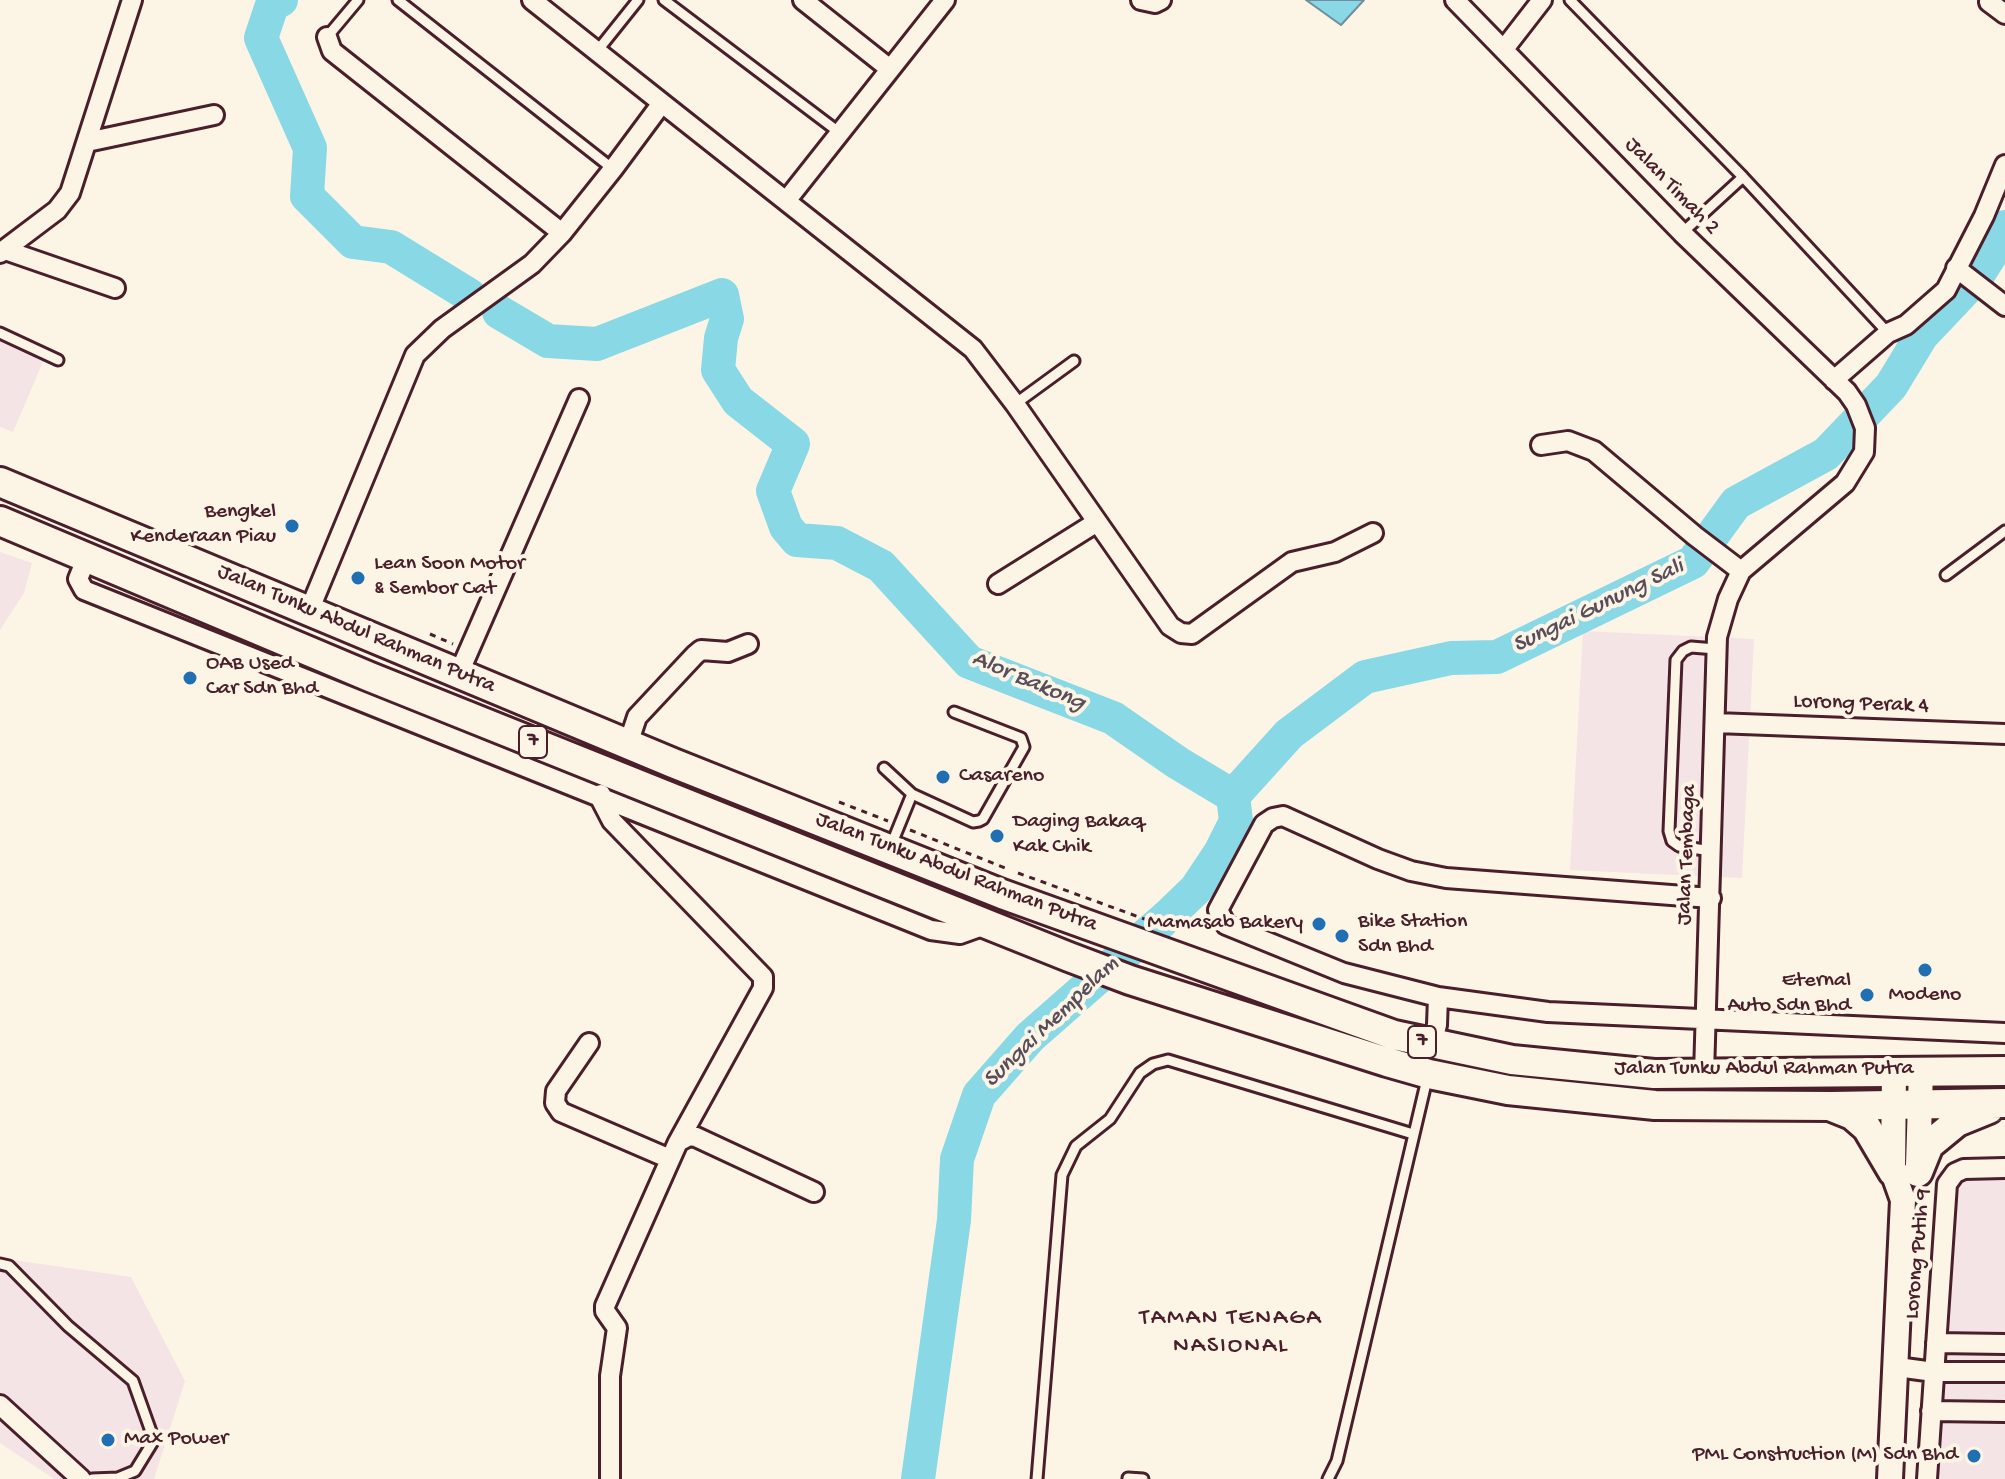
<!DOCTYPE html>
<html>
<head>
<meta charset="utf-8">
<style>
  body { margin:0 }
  canvas { display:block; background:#fcf5e5 }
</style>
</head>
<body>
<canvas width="2005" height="1479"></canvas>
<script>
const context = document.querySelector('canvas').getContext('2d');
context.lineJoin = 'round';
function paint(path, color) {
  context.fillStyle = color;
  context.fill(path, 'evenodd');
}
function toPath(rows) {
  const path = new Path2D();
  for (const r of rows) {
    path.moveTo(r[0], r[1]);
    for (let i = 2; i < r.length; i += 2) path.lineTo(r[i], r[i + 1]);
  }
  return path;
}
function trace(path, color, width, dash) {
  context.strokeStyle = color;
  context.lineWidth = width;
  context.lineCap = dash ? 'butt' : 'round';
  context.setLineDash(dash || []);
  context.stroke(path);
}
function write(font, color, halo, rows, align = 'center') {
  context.font = font + ' "Gochi Hand",sans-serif';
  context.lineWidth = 8;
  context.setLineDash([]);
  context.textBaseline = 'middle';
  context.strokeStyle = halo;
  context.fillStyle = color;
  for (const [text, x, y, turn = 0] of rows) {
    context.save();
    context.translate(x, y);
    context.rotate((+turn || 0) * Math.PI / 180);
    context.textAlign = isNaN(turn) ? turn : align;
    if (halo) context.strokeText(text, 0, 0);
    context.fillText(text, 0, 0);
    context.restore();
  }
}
paint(toPath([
  [0,339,45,357,13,432,0,427],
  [0,552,32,563,24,593,0,630],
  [1583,631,1754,639,1742,878,1570,870],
  [1935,1171,2005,1173,2005,1479,1918,1479],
  [0,1258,131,1277,185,1381,154,1479,54,1479,0,1443]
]), '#f4e4e5');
const water = toPath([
  [1306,0,1364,0,1341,25,1306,0]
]);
paint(water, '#89d8e6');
trace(water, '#708e9b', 2);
trace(toPath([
  [281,0,272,5,261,38,310,148,307,196,353,242,391,247,469,295],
  [499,312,548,341,597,344,722,295,727,319,721,338,718,370,738,401,793,444,773,491,786,527,797,540,837,543,881,566,969,662,1113,718,1178,763,1233,796],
  [1233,796,1289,734,1365,677,1451,658,1497,657,1693,562,1736,503,1826,454,1891,386,1922,335,1976,278,2001,238,2005,227],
  [918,1479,954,1220,957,1159,979,1095,1030,1037,1169,915,1196,889,1220,853,1236,821,1233,796]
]), '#89d8e6', 34);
const lane = toPath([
  [398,0,613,169],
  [664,0,840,133],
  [1570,0,1743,177,1888,333],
  [327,37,358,0],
  [598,50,638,0],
  [1682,233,1743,177],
  [0,333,58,360],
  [1015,404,1074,361],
  [1946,575,2005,531],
  [884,768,912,794,890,848],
  [912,794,973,822,979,821,983,819,1024,747,1021,738,954,712],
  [1711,851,1679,846,1672,841,1669,831,1676,660,1683,651,1691,647,1716,649],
  [0,1264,9,1266,68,1326,133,1381,154,1440,135,1471,118,1478,92,1479],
  [1128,1478,1143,1479],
  [1037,1479,1062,1175,1076,1146,1110,1119,1140,1073,1153,1064,1168,1060,1413,1134],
  [1328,1479,1337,1461,1427,1079]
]);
const street = toPath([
  [532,0,662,103],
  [803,0,890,69],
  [1141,0,1155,3,1161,0],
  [1455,0,1682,233,1847,392,1856,405,1865,428,1864,452,1845,483,1741,571,1728,599,1717,637,1704,1074],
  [1989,2,2005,14],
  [327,37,332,51,562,233],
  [1504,49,1542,0],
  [87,142,214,115],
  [786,201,945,0],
  [5,250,115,288],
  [0,253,57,210,70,193,132,0],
  [1956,268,2005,306],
  [1834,380,1888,333,1906,325,1946,290,1984,216,2005,165],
  [1541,445,1568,441,1594,451,1695,536,1741,571],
  [87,557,78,579,84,590,931,930,960,934,988,924],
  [998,584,1097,522],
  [309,611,415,355,442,329,532,264,562,233,613,169,662,103,973,349,1015,404,1170,626,1181,633,1192,634,1292,562,1335,552,1373,533],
  [459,673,579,399],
  [1716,723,2005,734],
  [628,744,637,717,695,655,701,650,728,652,748,644],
  [601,794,599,796,612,821,763,977,763,988,678,1142],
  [1711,898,1446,878,1411,871,1378,859,1283,816,1273,818,1264,824,1218,910,1226,925,1344,973,1438,997,1548,1012,2005,1033],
  [589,1043,556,1091,555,1103,561,1112,670,1159],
  [1432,1044,1437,1025,1438,997],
  [1936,1343,2005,1344],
  [1897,1367,1934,1372,2005,1372],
  [0,1405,81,1479],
  [1931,1411,2005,1412],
  [610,1479,610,1376,617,1328,605,1311,605,1306,678,1142,689,1136,696,1137,814,1192],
  [1927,1479,1947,1184,1955,1173,1964,1169,2005,1168]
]);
const secondary = toPath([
  [1918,1165,1921,1071],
  [1890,1479,1903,1200,1893,1172,1894,1072]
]);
const primary = toPath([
  [0,482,673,763,1002,894,1394,1035,1512,1060,1654,1074,2005,1071],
  [0,521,370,677,1069,957,1130,980,1387,1062,1429,1074,1508,1090,1655,1105,1832,1106,2005,1103],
  [1832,1107,1852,1115,1867,1128,1893,1172],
  [1918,1172,1929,1145,1957,1122,1989,1109]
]);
trace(lane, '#4a1f2b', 15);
trace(street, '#4a1f2b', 24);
trace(secondary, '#4a1f2b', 30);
trace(primary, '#4a1f2b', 34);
trace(toPath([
  [430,634,453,644],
  [839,802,888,821],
  [910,830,1010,870],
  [1018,873,1150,921]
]), '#4a1f2b', 3, [6, 6]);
trace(lane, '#fcf5e5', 9);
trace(street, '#fcf5e5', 18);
trace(secondary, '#fcf5e5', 24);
trace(primary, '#fcf5e5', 28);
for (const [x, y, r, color] of [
  [292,526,8,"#1f6fb2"],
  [358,578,8,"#1f6fb2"],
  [190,678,8,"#1f6fb2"],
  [943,777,8,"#1f6fb2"],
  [997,836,8,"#1f6fb2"],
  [1319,924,8,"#1f6fb2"],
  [1342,936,8,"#1f6fb2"],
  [1925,970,8,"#1f6fb2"],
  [1867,995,8,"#1f6fb2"],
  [108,1440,8,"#1f6fb2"],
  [1974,1456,8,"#1f6fb2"]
]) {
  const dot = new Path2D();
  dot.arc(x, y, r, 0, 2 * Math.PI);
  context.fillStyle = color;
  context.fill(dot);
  trace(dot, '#fcf5e5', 3);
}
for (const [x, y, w] of [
  [533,742,28],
  [1422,1042,28]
]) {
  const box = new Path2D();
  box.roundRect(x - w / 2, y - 16, w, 32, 6);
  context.fillStyle = '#fcf5e5';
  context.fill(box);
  trace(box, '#4a1f2b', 2);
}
write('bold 20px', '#4a1f2b', null, [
  ["7",533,742],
  ["7",1422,1042]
]);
write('22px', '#4a1f2b', '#fcf5e5', [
  ["Jalan Timah 2",1671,187,46],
  ["Jalan Tunku Abdul Rahman Putra",356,630,23],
  ["Lorong Perak 4",1861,705,2],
  ["Jalan Tembaga",1688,855,-88],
  ["Jalan Tunku Abdul Rahman Putra",956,873,21],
  ["Jalan Tunku Abdul Rahman Putra",1764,1070],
  ["Lorong Putih 9",1919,1254,-85]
]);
write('22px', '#4a1f2b', '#fcf5e5', [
  ["Bengkel",276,513,"right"],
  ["Kenderaan Piau",276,538,"right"],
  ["Lean Soon Motor",374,565],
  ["& Sembor Cat",374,590],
  ["OAB Used",206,665],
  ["Car Sdn Bhd",206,690],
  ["Casareno",959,777],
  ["Daging Bakaq",1013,823],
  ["Kak Chik",1013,848],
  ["Bike Station",1358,923],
  ["Sdn Bhd",1358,948],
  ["Mamasab Bakery",1303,924,"right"],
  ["Eternal",1851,982,"right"],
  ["Auto Sdn Bhd",1851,1007,"right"],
  ["Modeno",1925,996,"center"],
  ["Max Power",124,1440],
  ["PML Construction (M) Sdn Bhd",1958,1456,"right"]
], 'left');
write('italic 24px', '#5a4d5a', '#fcf5e5', [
  ["Sungai Gunung Sali",1599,607,-26],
  ["Alor Bakong",1028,682,23],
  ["Sungai Mempelam",1052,1023,-44]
]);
context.letterSpacing = '2px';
write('24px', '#4a1f2b', '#fcf5e5', [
  ["TAMAN TENAGA",1231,1319],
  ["NASIONAL",1231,1347]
]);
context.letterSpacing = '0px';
</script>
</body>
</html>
